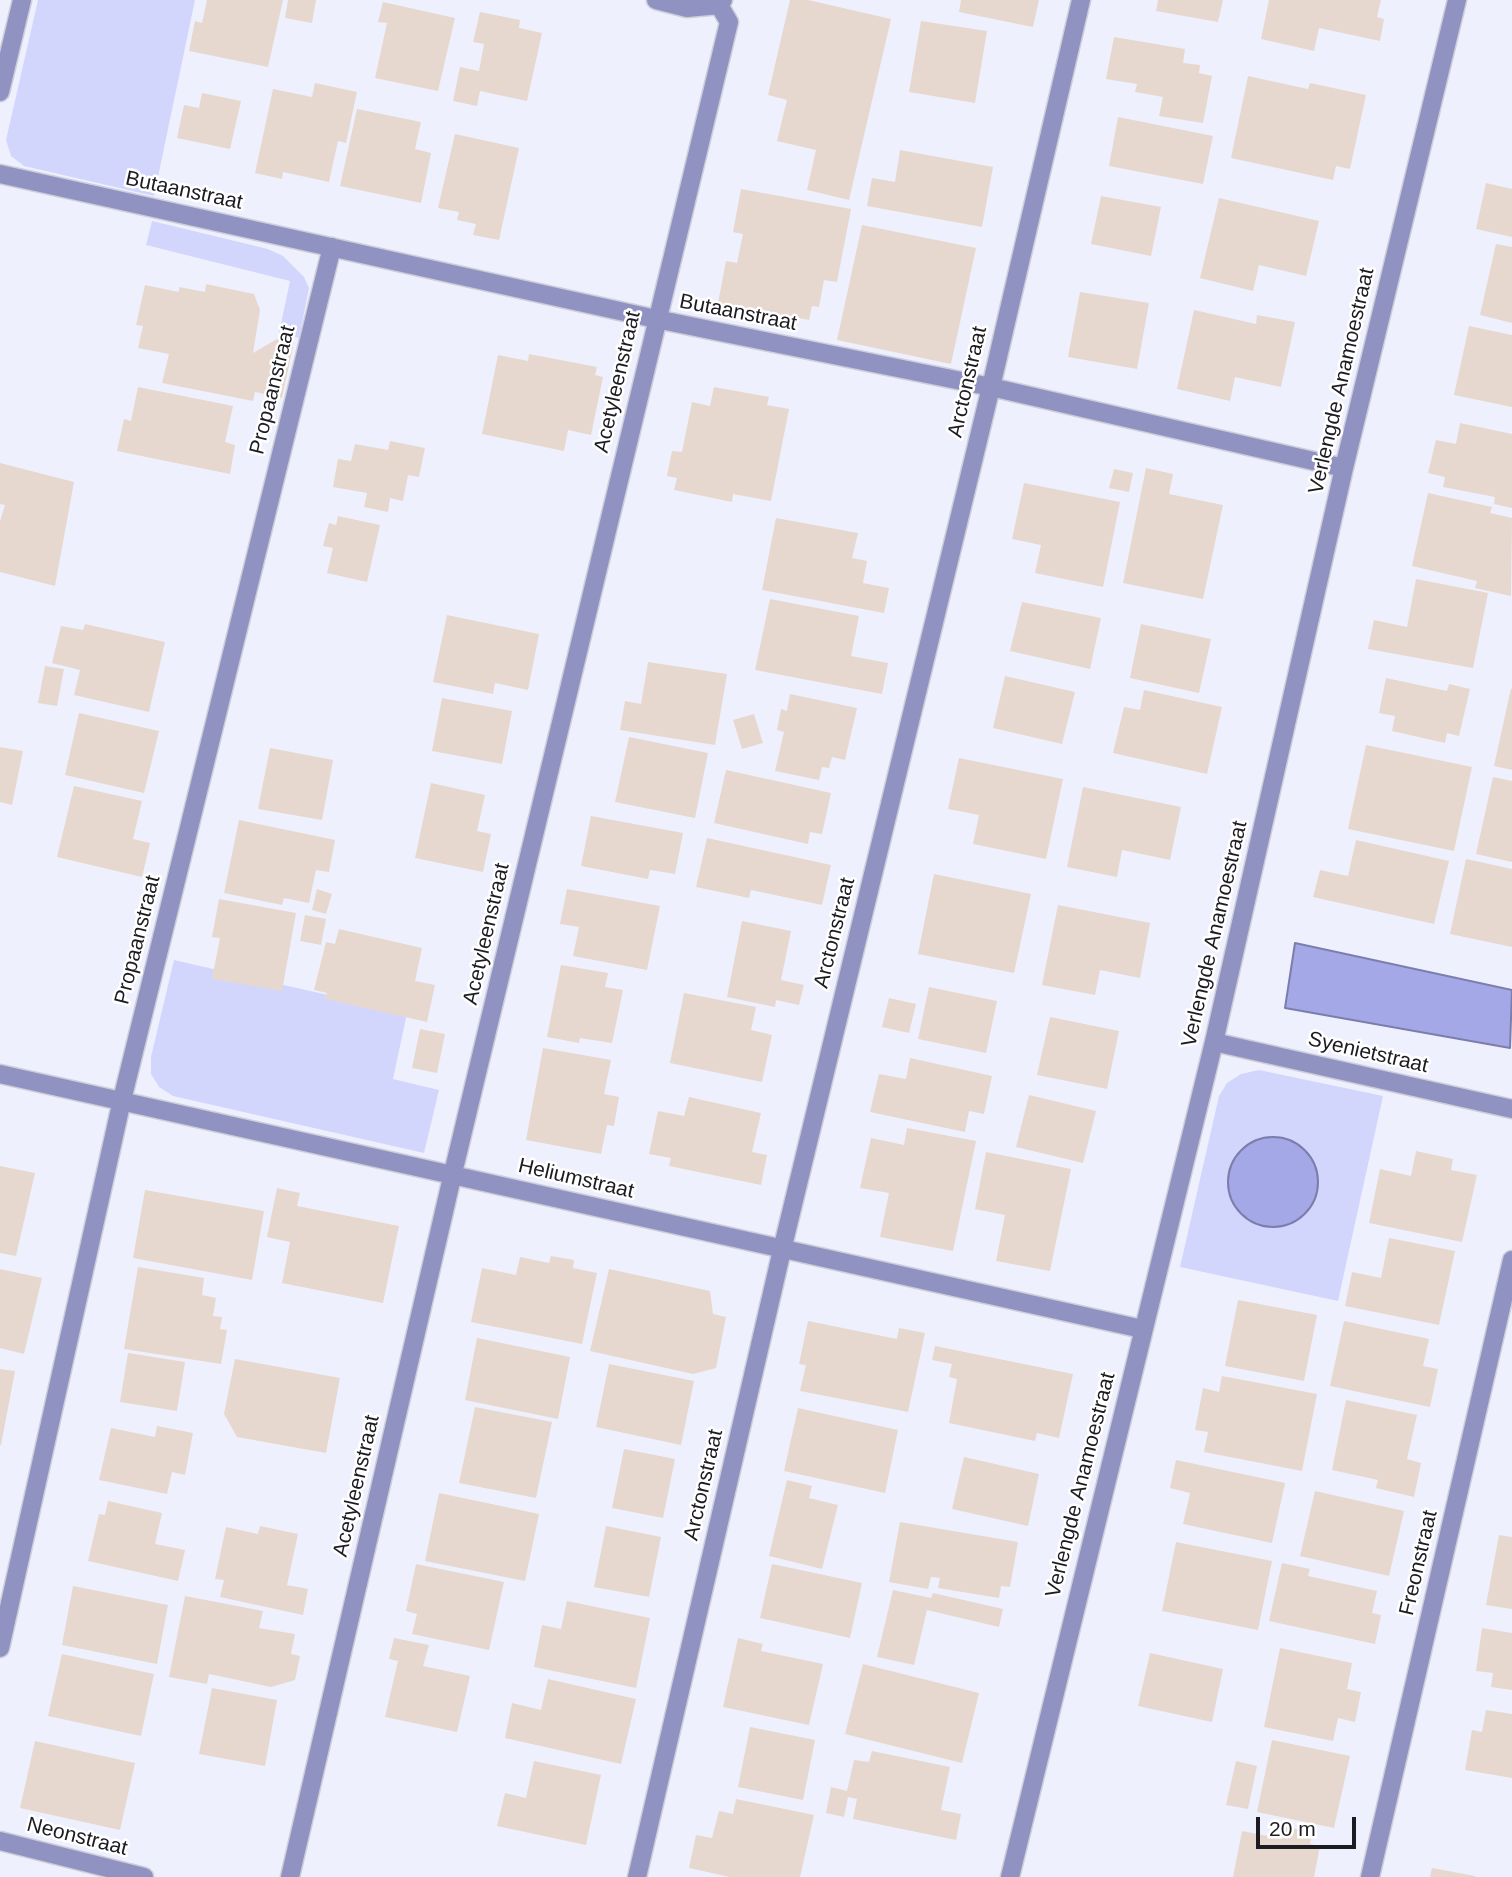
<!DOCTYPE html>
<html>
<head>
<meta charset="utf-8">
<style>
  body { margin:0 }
  #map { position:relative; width:1512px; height:1877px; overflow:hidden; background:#eff0fd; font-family:Helvetica,sans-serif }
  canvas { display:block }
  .scale { position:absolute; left:1256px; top:1817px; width:100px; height:32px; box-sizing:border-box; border:4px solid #1b1b21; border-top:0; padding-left:9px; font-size:21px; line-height:24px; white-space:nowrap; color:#1b1b21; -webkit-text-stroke:5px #fff; paint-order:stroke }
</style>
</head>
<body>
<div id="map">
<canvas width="1512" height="1877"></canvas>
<div class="scale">20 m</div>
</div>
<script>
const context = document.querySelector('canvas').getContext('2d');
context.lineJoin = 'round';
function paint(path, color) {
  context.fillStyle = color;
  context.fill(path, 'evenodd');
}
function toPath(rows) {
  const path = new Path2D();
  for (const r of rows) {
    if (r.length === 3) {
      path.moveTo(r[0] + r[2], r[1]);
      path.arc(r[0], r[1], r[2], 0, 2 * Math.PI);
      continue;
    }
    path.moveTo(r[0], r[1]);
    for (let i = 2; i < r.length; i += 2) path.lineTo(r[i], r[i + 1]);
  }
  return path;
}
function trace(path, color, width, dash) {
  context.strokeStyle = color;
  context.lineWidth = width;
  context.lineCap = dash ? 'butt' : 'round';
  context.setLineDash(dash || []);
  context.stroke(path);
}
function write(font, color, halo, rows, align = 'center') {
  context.font = font + ' Helvetica,sans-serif';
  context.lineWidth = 5;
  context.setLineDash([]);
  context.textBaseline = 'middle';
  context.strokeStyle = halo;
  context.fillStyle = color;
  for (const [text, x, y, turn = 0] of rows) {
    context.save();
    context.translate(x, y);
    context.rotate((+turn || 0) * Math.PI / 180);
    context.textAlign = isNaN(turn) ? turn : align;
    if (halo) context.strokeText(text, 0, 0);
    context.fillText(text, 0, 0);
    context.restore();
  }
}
paint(toPath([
  [38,0,195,0,154,196,24,166,11,156,6,140],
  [152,221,268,249,283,256,304,277,309,288,299,338,279,333,290,281,146,245],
  [174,960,407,1013,393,1079,439,1090,424,1153,173,1096,159,1087,151,1074,151,1057],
  [1259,1070,1383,1096,1338,1301,1180,1267,1219,1096,1227,1083,1241,1074]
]), '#d3d6fc');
const water = toPath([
  [1295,943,1512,990,1510,1048,1285,1008,1295,943],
  [1273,1182,45]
]);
paint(water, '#a4a8e7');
trace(water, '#7b7eac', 2);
paint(toPath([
  [207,0,283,0,268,67,189,51,195,21,202,23],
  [288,0,316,0,312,23,285,18],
  [790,0,808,0,891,19,849,200,807,190,816,150,777,141,787,100,768,95],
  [961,0,1039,0,1033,27,959,12],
  [1158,0,1223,0,1218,22,1156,11],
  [1269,0,1381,0,1377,17,1384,19,1380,41,1319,28,1314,51,1261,39],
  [383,2,455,18,438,91,375,78,387,23,378,22],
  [480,12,520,20,519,28,542,33,527,101,480,91,477,106,453,101,460,67,479,71,484,44,473,42],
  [921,21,987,31,975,103,909,92],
  [1114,37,1185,49,1183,63,1200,65,1199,73,1212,76,1203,123,1159,116,1163,97,1135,92,1137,84,1106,79],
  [1248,76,1308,89,1310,83,1366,95,1350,169,1336,166,1333,180,1231,158],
  [315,83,357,92,346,143,338,141,329,182,283,172,282,179,255,173,273,89,312,97],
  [202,93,241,101,230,149,177,138,184,105,199,108],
  [357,109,421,122,415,149,431,153,421,203,340,186],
  [1118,117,1213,136,1203,184,1109,166],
  [455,134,519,148,499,240,473,235,476,224,457,220,459,212,438,208],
  [900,150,993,167,982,227,867,206,872,178,895,182],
  [1486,183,1512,189,1512,237,1476,229],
  [741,189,851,209,837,282,824,280,819,307,812,306,809,320,718,303,726,261,737,263,743,234,733,232],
  [1101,196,1161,207,1151,256,1091,244],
  [1219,198,1319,221,1306,276,1259,265,1253,291,1200,278],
  [862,225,976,248,951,364,837,340],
  [1496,244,1512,247,1512,323,1480,315],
  [206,284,254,294,260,310,253,353,277,339,294,342,282,398,255,392,253,401,162,383,169,354,138,348,143,326,136,325,145,285,179,292,179,287,205,292],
  [1080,292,1149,303,1137,369,1068,357],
  [1194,310,1256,324,1257,315,1295,322,1281,387,1235,377,1230,401,1177,389],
  [1469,326,1512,335,1512,407,1454,395],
  [529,354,597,367,595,375,603,377,591,435,568,430,564,451,482,434,498,355,528,361],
  [138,387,233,406,225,442,235,445,230,474,117,451,124,419,131,421],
  [714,387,769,397,767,405,789,409,771,501,733,494,732,502,674,490,677,478,667,476,672,451,682,452,692,402,710,406],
  [1460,423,1512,434,1512,508,1494,504,1495,497,1443,487,1445,477,1428,473,1436,440,1456,444],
  [390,441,425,448,419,477,408,475,403,501,390,498,388,512,364,507,367,493,333,487,338,459,351,461,355,444,388,450],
  [0,463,74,482,55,586,0,572,0,521,5,505,0,504],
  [1146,468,1173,474,1169,494,1223,505,1203,599,1123,583],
  [1114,469,1133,473,1129,492,1109,488],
  [1024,483,1120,502,1103,587,1035,573,1041,545,1012,539],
  [1428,493,1492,507,1490,513,1512,518,1511,596,1475,588,1477,581,1412,566],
  [338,516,380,525,367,582,327,573,333,548,323,546,329,523,336,525],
  [776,518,858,533,852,558,867,561,863,583,889,588,884,613,762,590],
  [1416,579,1488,593,1473,668,1368,649,1374,620,1407,627],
  [770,599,859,616,851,656,888,663,882,694,755,670],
  [1022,602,1101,618,1090,669,1010,651],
  [447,615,539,634,528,690,495,683,493,694,433,682],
  [85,624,165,642,149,712,74,695,80,670,52,663,61,626,83,630],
  [1141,624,1211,639,1199,693,1130,678],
  [648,662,727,674,715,745,620,730,625,701,641,704],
  [45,666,64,669,57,706,38,703],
  [1005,676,1075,692,1062,744,993,728],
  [1386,678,1447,691,1449,684,1470,689,1459,736,1447,733,1445,743,1392,731,1395,716,1379,713],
  [1511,688,1512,689,1512,770,1494,766],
  [1144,690,1222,707,1207,774,1113,753,1124,707,1140,710],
  [790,694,857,708,845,760,832,757,829,768,822,767,819,780,775,771,784,732,777,730,781,709,787,711],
  [442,698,512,711,502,764,432,751],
  [79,713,159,731,144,793,65,775],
  [754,714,763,743,742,749,733,720],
  [629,737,708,753,695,818,615,802],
  [1366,745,1472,767,1454,851,1348,829],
  [0,747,23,751,12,805,0,802],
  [270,748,333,760,322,820,258,809],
  [959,758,1063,779,1046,859,973,844,979,815,948,809],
  [726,770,831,793,822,834,810,832,808,844,714,823],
  [1493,777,1512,781,1512,862,1476,854],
  [431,783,485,795,477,831,491,834,483,872,415,858],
  [74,786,142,801,133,839,150,843,142,877,57,857],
  [1083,787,1181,807,1170,860,1122,850,1117,877,1067,867],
  [591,816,683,833,675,874,650,870,648,879,581,866],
  [239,820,335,840,329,872,316,870,309,903,284,898,282,905,224,893],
  [707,838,831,865,822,905,751,890,749,898,696,887],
  [1356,840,1449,861,1434,924,1313,897,1320,870,1348,876],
  [1466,859,1512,869,1512,947,1450,934],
  [934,874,1031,894,1014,973,918,954],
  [317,889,332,894,326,914,312,910],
  [567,889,660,906,647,970,573,956,579,927,560,924],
  [219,899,296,913,282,991,212,979,220,938,212,937],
  [1058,905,1150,923,1140,978,1100,970,1095,995,1042,985],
  [305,915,326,919,321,945,300,941],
  [742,921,791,931,781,980,804,985,799,1005,776,1000,775,1007,727,997],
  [339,929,422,948,415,981,435,985,427,1022,325,999,327,993,314,990,326,942,335,944],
  [561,965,608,973,605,987,623,990,612,1043,580,1038,579,1043,547,1037],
  [929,987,997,1001,986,1053,918,1039],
  [684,993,756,1007,751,1030,772,1035,762,1082,670,1063],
  [889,998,916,1004,909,1033,882,1027],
  [1050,1017,1119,1031,1107,1089,1037,1075],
  [420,1029,445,1034,437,1073,412,1068],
  [543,1048,611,1060,604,1094,619,1097,614,1126,607,1125,601,1154,526,1140],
  [910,1058,992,1076,984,1114,969,1111,965,1132,870,1112,879,1074,906,1079],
  [1029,1095,1096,1111,1083,1163,1016,1147],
  [689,1097,761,1113,752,1152,767,1155,761,1185,669,1166,671,1158,649,1154,658,1111,684,1116],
  [907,1128,976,1141,953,1251,880,1237,889,1193,860,1188,871,1138,904,1145],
  [1416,1151,1453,1159,1451,1170,1477,1175,1462,1242,1369,1223,1380,1169,1411,1176],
  [986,1152,1071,1169,1050,1271,996,1261,1005,1215,975,1209],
  [0,1166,35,1173,16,1256,0,1253],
  [277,1188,300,1193,297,1206,399,1226,383,1303,282,1283,290,1242,267,1237],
  [145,1190,264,1211,252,1280,133,1258],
  [1389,1238,1455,1251,1439,1325,1345,1306,1352,1272,1381,1278],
  [551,1256,574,1260,573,1268,597,1273,582,1344,471,1322,482,1268,516,1275,520,1257,549,1263],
  [138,1267,204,1278,202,1295,216,1298,213,1316,222,1317,220,1329,227,1330,221,1364,124,1349],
  [0,1269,42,1278,24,1354,0,1348],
  [609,1269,710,1291,713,1314,726,1317,716,1368,693,1374,590,1351],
  [1238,1300,1317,1315,1304,1381,1225,1366],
  [808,1321,897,1339,899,1328,925,1333,908,1412,800,1391,806,1365,799,1364],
  [1344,1321,1429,1339,1423,1366,1438,1369,1430,1407,1330,1386],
  [477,1338,570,1357,558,1419,465,1400],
  [935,1346,1073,1374,1059,1438,1037,1433,1035,1441,949,1423,957,1379,949,1377,952,1364,932,1360],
  [128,1353,185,1362,177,1411,120,1402],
  [235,1359,340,1378,326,1453,237,1437,224,1414],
  [609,1364,694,1381,681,1445,596,1427],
  [0,1369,15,1371,1,1445,0,1445],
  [1222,1376,1317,1394,1302,1471,1204,1452,1208,1432,1195,1430,1203,1388,1219,1392],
  [1346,1400,1417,1415,1407,1459,1421,1463,1414,1497,1376,1488,1378,1480,1332,1470],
  [475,1407,552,1422,536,1498,459,1483],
  [798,1408,898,1430,885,1493,784,1471],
  [157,1426,193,1433,185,1475,172,1472,167,1494,99,1480,111,1428,155,1437],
  [624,1449,675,1459,663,1518,612,1508],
  [964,1457,1039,1474,1028,1526,952,1509],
  [1176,1460,1285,1483,1272,1543,1183,1524,1190,1493,1170,1488],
  [787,1480,812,1486,809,1498,838,1505,822,1569,769,1556],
  [1315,1491,1404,1511,1389,1576,1300,1556],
  [439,1493,539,1514,525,1581,425,1561],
  [108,1501,162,1513,155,1544,185,1550,178,1581,88,1561,99,1514,105,1515],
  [900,1522,1018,1542,1010,1587,1001,1586,999,1598,938,1588,940,1578,931,1577,928,1589,889,1582],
  [260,1526,298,1534,287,1585,308,1589,303,1615,220,1597,224,1580,215,1579,226,1527,258,1534],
  [606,1526,661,1537,649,1597,594,1587],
  [1499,1535,1512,1537,1512,1609,1486,1605],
  [1176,1542,1272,1561,1258,1630,1162,1611],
  [1282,1563,1310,1569,1308,1576,1377,1591,1372,1613,1381,1615,1375,1644,1269,1621],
  [416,1564,504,1582,489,1650,412,1634,417,1614,406,1611],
  [772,1564,862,1583,850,1638,760,1618],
  [73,1586,168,1605,157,1664,62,1645],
  [893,1590,931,1598,933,1593,1003,1609,999,1627,927,1610,914,1665,877,1657],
  [185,1596,263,1611,259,1628,295,1634,291,1654,300,1656,295,1680,271,1687,209,1674,207,1684,169,1677],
  [567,1601,650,1618,636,1688,534,1667,542,1625,561,1629],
  [1482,1628,1512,1633,1512,1690,1491,1687,1493,1673,1476,1671],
  [394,1638,429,1645,423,1666,470,1676,457,1732,385,1717,398,1661,389,1659],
  [738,1638,763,1644,761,1651,823,1664,809,1725,723,1707],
  [1280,1648,1352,1663,1347,1689,1361,1692,1355,1722,1338,1718,1333,1741,1264,1727],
  [1150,1653,1223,1669,1212,1722,1138,1706],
  [62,1654,154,1674,141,1736,48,1716],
  [863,1664,979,1693,962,1763,845,1734],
  [548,1679,636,1699,621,1764,505,1738,512,1703,541,1710],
  [212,1688,277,1700,265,1766,199,1754],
  [1486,1710,1512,1714,1512,1778,1465,1770,1472,1730,1482,1732],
  [750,1727,815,1740,803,1800,738,1787],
  [1272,1740,1350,1756,1334,1828,1257,1812],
  [35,1741,135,1763,120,1830,20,1808],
  [872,1751,950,1767,941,1810,961,1814,956,1840,853,1819,857,1799,848,1797,844,1817,826,1813,831,1787,847,1791,854,1760,869,1762],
  [534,1761,601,1775,586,1845,497,1826,505,1793,526,1798],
  [1236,1761,1257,1766,1248,1809,1226,1805],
  [736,1799,814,1815,800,1877,730,1877,689,1868,696,1835,712,1838,719,1811,733,1814],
  [1281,1826,1312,1832,1310,1844,1320,1846,1314,1877,1233,1877,1242,1831,1278,1838],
  [1432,1868,1475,1876,1475,1877,1430,1877]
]), '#e6d8ce');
const minor = toPath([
  [656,0,687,8,719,5,723,0],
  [0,92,22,0],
  [0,174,656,319,991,387,1344,468],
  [1214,1042,1512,1109],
  [0,1074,1142,1329],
  [0,1648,122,1100,332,247],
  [0,1841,144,1877],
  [290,1877,453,1173,729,22,719,5],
  [637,1877,782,1250,991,387,1081,0],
  [1010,1877,1214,1042,1344,468,1457,0],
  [1370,1877,1512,1260]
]);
trace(minor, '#cdceda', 21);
trace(minor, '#9093c1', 18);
write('21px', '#1b1b21', '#fff', [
  ["Butaanstraat",184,191,12],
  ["Butaanstraat",738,313,11],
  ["Verlengde Anamoestraat",1342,381,-77],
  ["Acetyleenstraat",618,382,-77],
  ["Arctonstraat",968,382,-77],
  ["Propaanstraat",273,390,-76],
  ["Arctonstraat",835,933,-76],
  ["Acetyleenstraat",487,934,-77],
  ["Verlengde Anamoestraat",1215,934,-77],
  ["Propaanstraat",138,940,-76],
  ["Syenietstraat",1368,1053,13],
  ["Heliumstraat",576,1179,13],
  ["Arctonstraat",704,1485,-77],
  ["Verlengde Anamoestraat",1081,1485,-76],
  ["Acetyleenstraat",357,1486,-77],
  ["Freonstraat",1419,1563,-77],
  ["Neonstraat",77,1837,14]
]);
</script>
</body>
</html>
